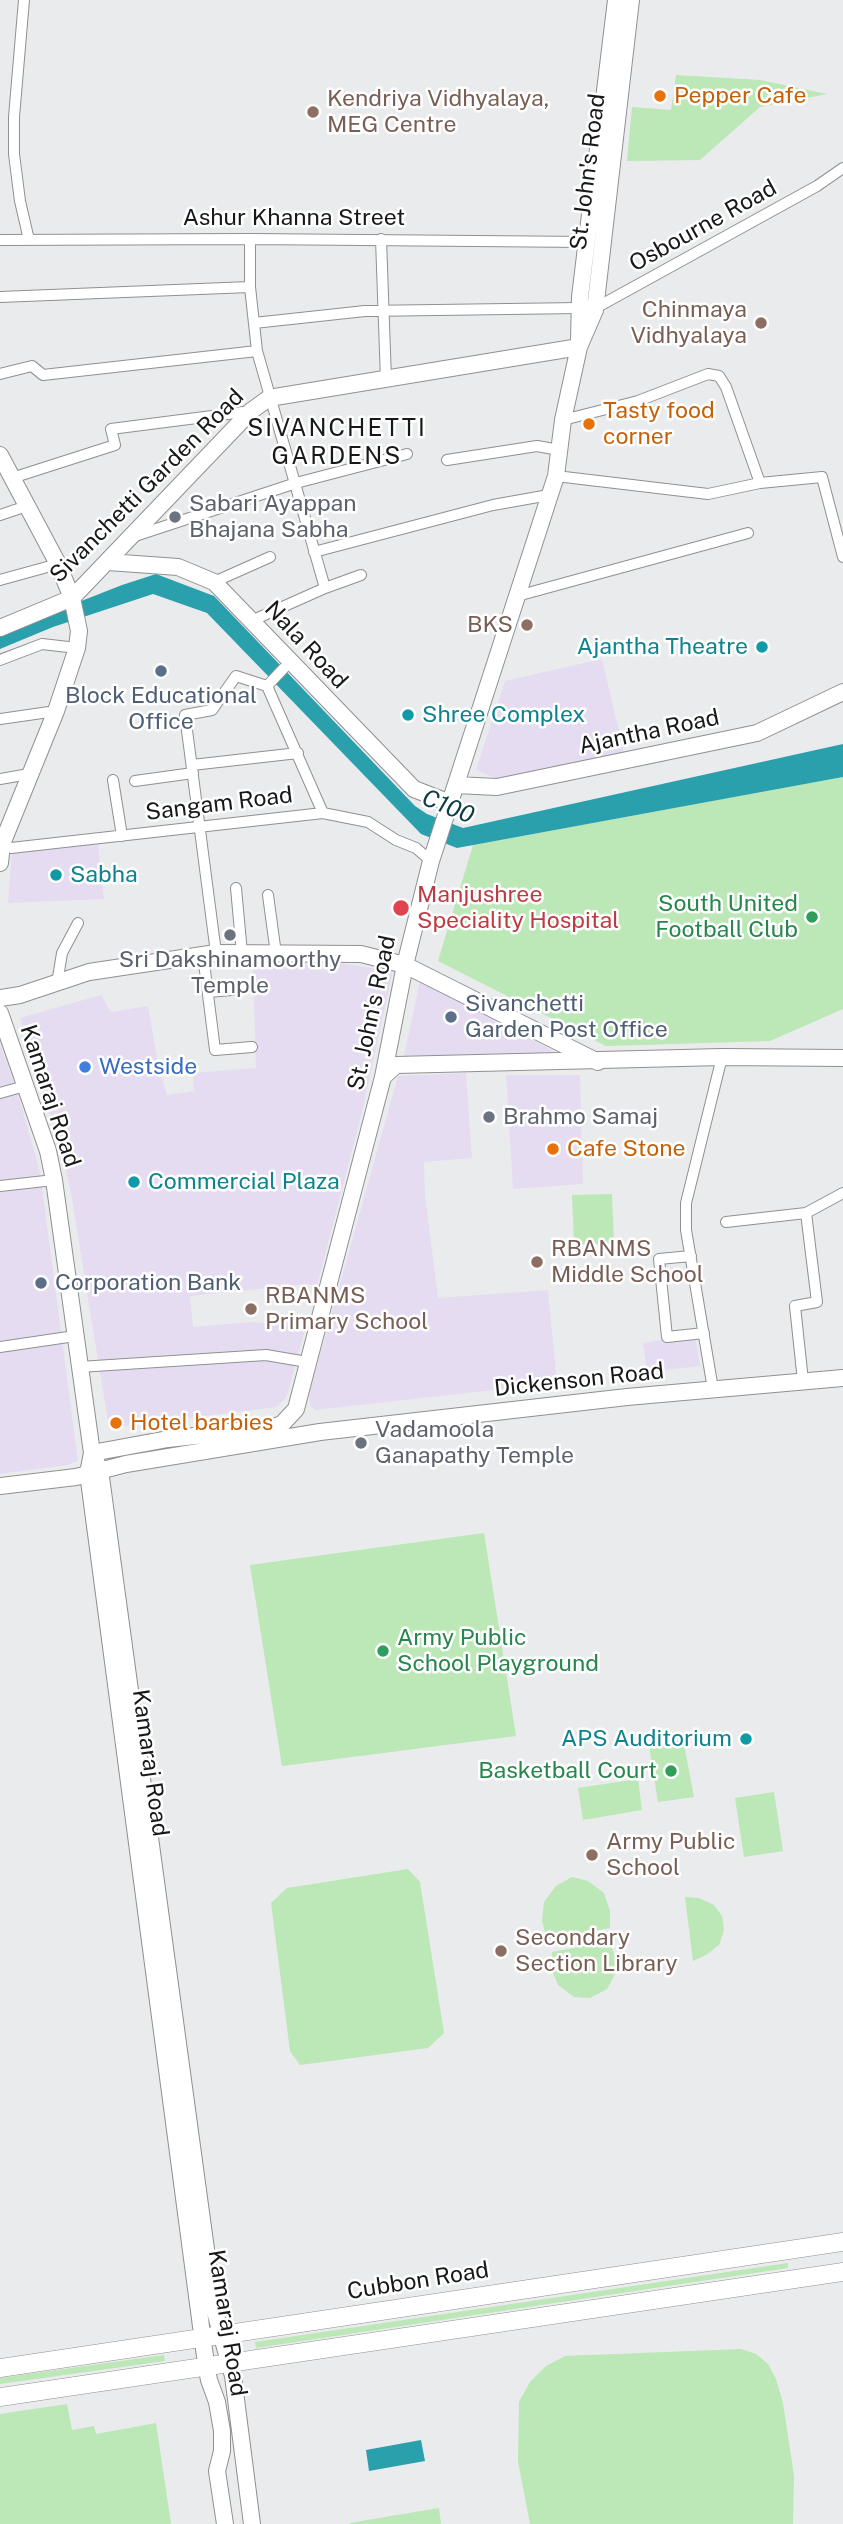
<!DOCTYPE html>
<html>
<head>
<meta charset="utf-8">
<style>
  body { margin:0 }
  canvas { display:block; background:#e9ebed }
</style>
</head>
<body>
<canvas width="843" height="2524"></canvas>
<script>
const context = document.querySelector('canvas').getContext('2d');
context.lineJoin = 'round';
function paint(path, color) {
  context.fillStyle = color;
  context.fill(path, 'evenodd');
}
function toPath(rows) {
  const path = new Path2D();
  for (const r of rows) {
    path.moveTo(r[0], r[1]);
    for (let i = 2; i < r.length; i += 2) path.lineTo(r[i], r[i + 1]);
  }
  return path;
}
function trace(path, color, width, dash) {
  context.strokeStyle = color;
  context.lineWidth = width;
  context.lineCap = dash ? 'butt' : 'round';
  context.setLineDash(dash || []);
  context.stroke(path);
}
function write(font, color, halo, rows, align = 'center') {
  context.font = font + ' "Public Sans",sans-serif';
  context.lineWidth = 5;
  context.setLineDash([]);
  context.textBaseline = 'middle';
  context.strokeStyle = halo;
  context.fillStyle = color;
  for (const [text, x, y, turn = 0] of rows) {
    context.save();
    context.translate(x, y);
    context.rotate((+turn || 0) * Math.PI / 180);
    context.textAlign = isNaN(turn) ? turn : align;
    if (halo) context.strokeText(text, 0, 0);
    context.fillText(text, 0, 0);
    context.restore();
  }
}
paint(toPath([
  [602,659,624,753,497,779,476,770,505,681],
  [98,843,104,899,8,903,12,851],
  [332,962,393,971,362,1112,317,1286,307,1284,190,1296,193,1327,252,1322,306,1326,287,1396,277,1407,109,1428,70,1187,63,1158,20,1018,101,995,111,1012,148,1006,159,1070,167,1095,194,1091,193,1073,256,1068,253,966],
  [420,980,559,1054,404,1056],
  [0,1044,18,1094,40,1172,78,1461,67,1465,0,1474],
  [466,1073,472,1158,424,1162,425,1196,438,1298,548,1290,557,1383,315,1410,310,1405,309,1395,398,1076],
  [506,1075,580,1075,583,1184,513,1189],
  [695,1335,700,1366,647,1372,643,1343]
]), '#e6dcf1');
paint(toPath([
  [676,75,760,80,827,94,760,107,700,160,627,161,632,107,671,110],
  [843,777,843,1009,770,1041,606,1046,438,961,473,845],
  [612,1194,614,1243,574,1245,572,1195],
  [484,1533,516,1736,282,1766,250,1565],
  [683,1739,694,1797,658,1802,649,1745],
  [638,1779,642,1810,583,1820,578,1788],
  [774,1792,783,1851,744,1857,735,1798],
  [408,1869,420,1882,444,2033,428,2048,300,2065,290,2051,271,1903,287,1888],
  [572,1877,588,1881,604,1893,610,1911,610,1928,547,1939,542,1921,544,1902,556,1886],
  [685,1897,699,1898,714,1905,722,1916,724,1930,719,1945,706,1955,693,1961],
  [609,1941,616,1958,615,1974,607,1989,590,1998,574,1997,558,1985,552,1970,552,1952],
  [788,2263,788,2268,256,2348,255,2342],
  [741,2349,756,2354,768,2364,776,2379,783,2403,794,2476,793,2524,530,2524,518,2461,519,2402,530,2382,546,2366,565,2356],
  [164,2355,165,2361,0,2384,0,2378],
  [67,2404,72,2430,94,2426,96,2434,156,2423,171,2524,0,2524,0,2414],
  [439,2508,441,2524,350,2524,350,2523]
]), '#bce7b6');
paint(toPath([
  [156,574,214,596,415,806,427,814,463,828,843,744,843,777,457,848,421,834,207,613,153,594,53,627,0,649,0,633,122,585],
  [421,2440,425,2461,369,2471,366,2450]
]), '#2ba0ad');
const street = toPath([
  [24,0,14,117,14,154,20,201,29,240],
  [250,239,250,287,257,351,325,588],
  [381,239,386,380],
  [0,240,250,239,587,242],
  [0,297,250,287],
  [592,310,817,186,843,168],
  [254,323,365,311,579,308],
  [0,374,32,366,43,375,257,351],
  [563,420,638,401,708,374,719,376,726,387,760,483],
  [447,460,537,446,559,450],
  [556,476,708,494,760,483,822,477,843,557],
  [12,478,115,445,111,429,251,411],
  [0,515,27,506],
  [132,537,296,483,407,454],
  [314,552,493,505,549,495],
  [0,580,58,564],
  [214,582,270,557],
  [517,596,748,533],
  [251,621,325,588,361,575],
  [0,660,42,644,77,648],
  [267,686,323,813],
  [0,719,56,711],
  [192,765,298,753],
  [0,779,29,774],
  [113,780,122,836],
  [135,781,193,773],
  [0,843,11,848,323,813,368,822,396,840,416,848,431,861],
  [236,888,242,953],
  [268,895,276,954],
  [216,953,185,715,212,710,236,676,267,686,284,668],
  [203,955,215,1050,252,1047],
  [57,984,62,953,78,923],
  [208,992,243,989],
  [0,1093,25,1086],
  [0,1186,54,1180],
  [726,1222,806,1213],
  [691,1256,659,1259,667,1337,704,1333],
  [0,1347,75,1336],
  [79,1367,266,1355,307,1362],
  [803,1381,795,1306,817,1302,806,1213,843,1193],
  [713,1389,686,1230,686,1203,722,1057]
]);
const secondary = toPath([
  [579,341,580,297,616,0],
  [0,455,58,564,72,598,79,631,77,648,56,711,2,844,0,863],
  [108,562,178,567,214,582,414,789,450,803],
  [0,628,72,598,251,411,269,398,579,347],
  [456,785,497,787,757,733,843,692],
  [0,998,20,995,89,972,216,953,361,954,405,965,598,1062],
  [0,1013,48,1151,54,1180,92,1453,88,1473,206,2364,209,2380,217,2402,222,2431,222,2451,217,2471,225,2524],
  [383,1077,396,1065,722,1057,843,1058],
  [92,1453,168,1439,274,1427,282,1424,296,1409,383,1077,405,965,431,861,556,476,563,420,579,347,595,310,631,0],
  [92,1453,100,1470,214,2308,233,2376,252,2524],
  [0,1486,76,1477,126,1464,320,1432,627,1397,843,1378]
]);
const primary = toPath([
  [0,2368,843,2242],
  [0,2397,843,2272]
]);
trace(street, '#8f9092', 12);
trace(secondary, '#8f9092', 18);
trace(primary, '#8f9092', 19);
trace(street, '#fff', 10);
trace(secondary, '#fff', 16);
trace(primary, '#fff', 18);
for (const [x, y, r, color] of [
  [660,96,7,"#e8710a"],
  [313,112,7,"#8d6e63"],
  [761,323,7,"#8d6e63"],
  [589,424,7,"#e8710a"],
  [175,517,7,"#6b7280"],
  [527,625,7,"#8d6e63"],
  [762,647,7,"#0f9aa8"],
  [161,671,7,"#5c6f8a"],
  [408,715,7,"#0f9aa8"],
  [56,875,7,"#0f9aa8"],
  [401,908,9,"#e0444e"],
  [812,917,7,"#2e9e5b"],
  [230,935,7,"#6b7280"],
  [451,1017,7,"#5c6f8a"],
  [85,1067,7,"#3f7fe0"],
  [489,1117,7,"#6b7280"],
  [553,1149,7,"#e8710a"],
  [134,1182,7,"#0f9aa8"],
  [537,1262,7,"#8d6e63"],
  [41,1283,7,"#5c6f8a"],
  [251,1309,7,"#8d6e63"],
  [116,1423,7,"#e8710a"],
  [361,1443,7,"#6b7280"],
  [383,1651,7,"#2e9e5b"],
  [746,1739,7,"#0f9aa8"],
  [671,1771,7,"#2e9e5b"],
  [592,1855,7,"#8d6e63"],
  [501,1951,7,"#8d6e63"]
]) {
  const dot = new Path2D();
  dot.arc(x, y, r, 0, 2 * Math.PI);
  context.fillStyle = color;
  context.fill(dot);
  trace(dot, '#fff', 2.5);
}
write('23px', '#c56008', '#fff', [
  ["Pepper Cafe",674,96],
  ["Tasty food",603,411],
  ["corner",603,437],
  ["Cafe Stone",567,1149],
  ["Hotel barbies",130,1423]
], 'left');
write('23px', '#785e54', '#fff', [
  ["Kendriya Vidhyalaya,",327,99],
  ["MEG Centre",327,125],
  ["Chinmaya",747,310,"right"],
  ["Vidhyalaya",747,336,"right"],
  ["BKS",513,625,"right"],
  ["RBANMS",551,1249],
  ["Middle School",551,1275],
  ["RBANMS",265,1296],
  ["Primary School",265,1322],
  ["Army Public",606,1842],
  ["School",606,1868],
  ["Secondary",515,1938],
  ["Section Library",515,1964]
], 'left');
write('23px', '#171818', '#fff', [
  ["St. John's Road",588,172,-83],
  ["Ashur Khanna Street",294,218],
  ["Osbourne Road",703,226,-29],
  ["Sivanchetti Garden Road",147,486,-45],
  ["Nala Road",306,645,47],
  ["Ajantha Road",649,732,-12],
  ["Sangam Road",219,804,-7],
  ["St. John's Road",372,1013,-78],
  ["Kamaraj Road",50,1096,72],
  ["Dickenson Road",579,1380,-6],
  ["Kamaraj Road",150,1763,82],
  ["Cubbon Road",418,2281,-9],
  ["Kamaraj Road",227,2323,81]
]);
write('23px', '#5b616d', '#fff', [
  ["Sabari Ayappan",189,504],
  ["Bhajana Sabha",189,530],
  ["Sri Dakshinamoorthy",230,960,"center"],
  ["Temple",230,986,"center"],
  ["Brahmo Samaj",503,1117],
  ["Vadamoola",375,1430],
  ["Ganapathy Temple",375,1456]
], 'left');
write('23px', '#0d838f', '#fff', [
  ["Ajantha Theatre",748,647,"right"],
  ["Shree Complex",422,715],
  ["Sabha",70,875],
  ["Commercial Plaza",148,1182],
  ["APS Auditorium",732,1739,"right"]
], 'left');
write('23px', '#4e5e75', '#fff', [
  ["Block Educational",161,696,"center"],
  ["Office",161,722,"center"],
  ["Sivanchetti",465,1004],
  ["Garden Post Office",465,1030],
  ["Corporation Bank",55,1283]
], 'left');
write('23px', '#be3a42', '#fff', [
  ["Manjushree",417,895],
  ["Speciality Hospital",417,921]
], 'left');
write('23px', '#27864d', '#fff', [
  ["South United",798,904],
  ["Football Club",798,930],
  ["Army Public",397,1638,"left"],
  ["School Playground",397,1664,"left"],
  ["Basketball Court",657,1771]
], 'right');
write('23px', '#366cbe', '#fff', [
  ["Westside",99,1067]
], 'left');
context.letterSpacing = '2px';
write('24px', '#171818', '#fff', [
  ["SIVANCHETTI",337,429],
  ["GARDENS",337,457]
]);
context.letterSpacing = '0px';
write('italic 24px', '#0a3d44', '#fff', [
  ["C100",448,807,22]
]);
</script>
</body>
</html>
